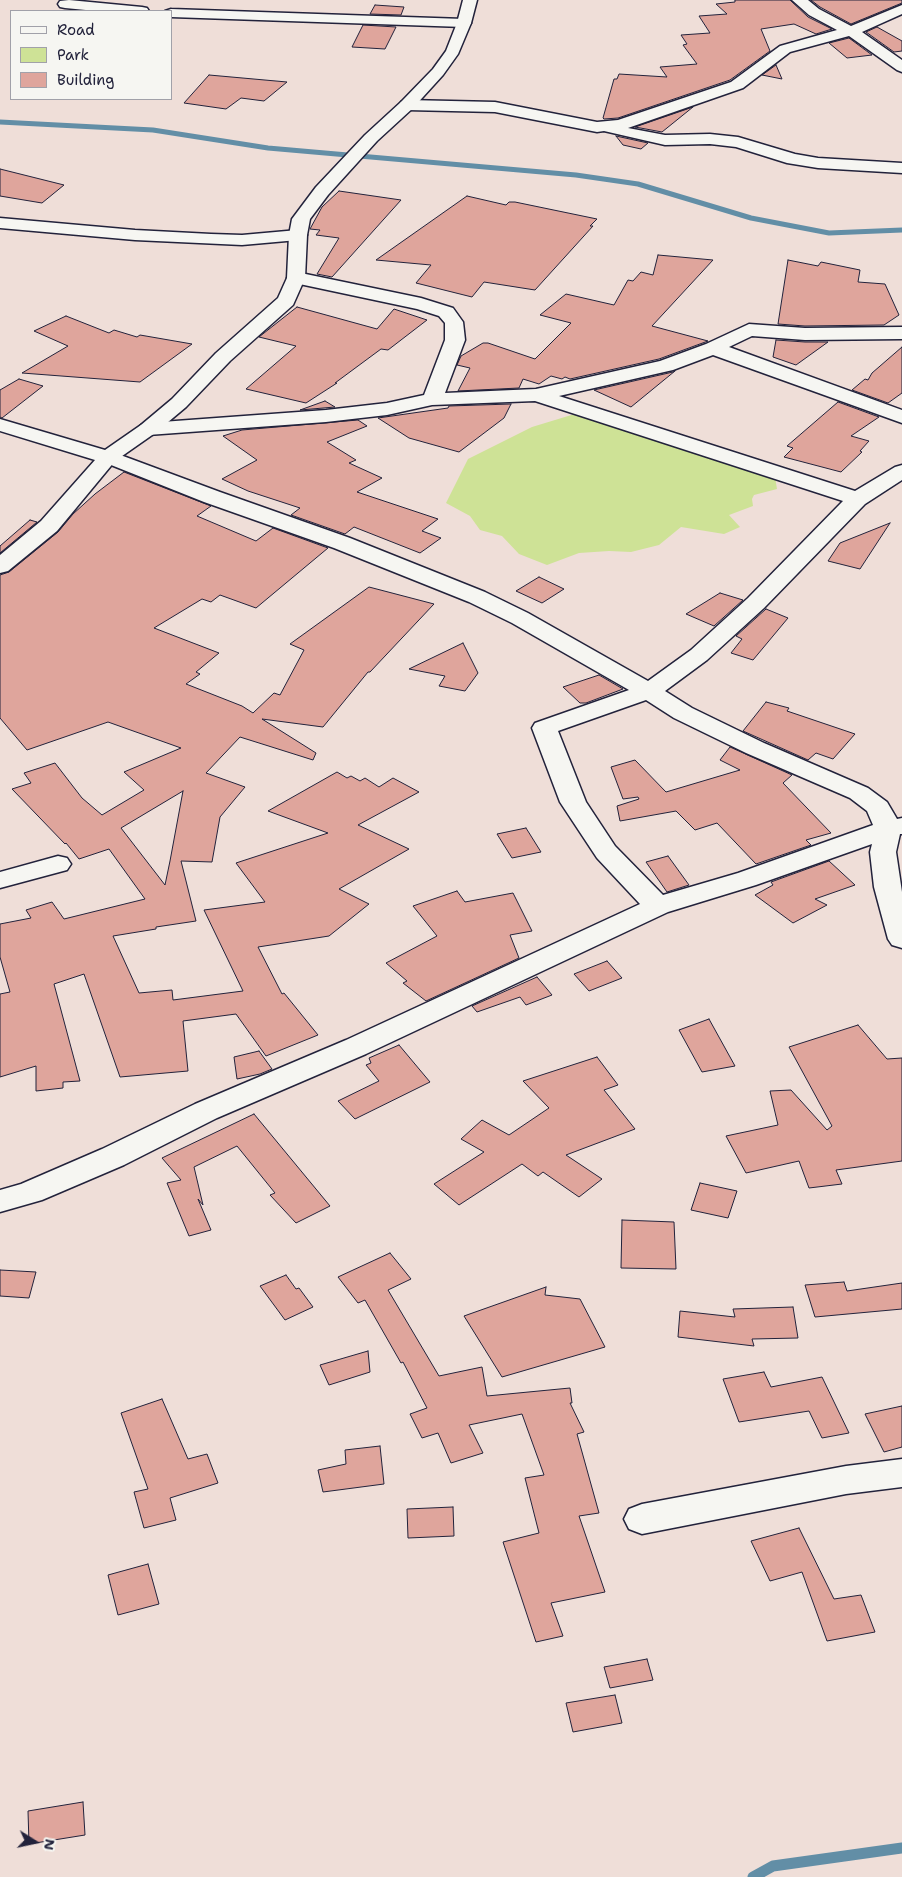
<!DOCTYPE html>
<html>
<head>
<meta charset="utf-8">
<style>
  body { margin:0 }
  #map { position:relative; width:902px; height:1877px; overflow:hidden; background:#efded8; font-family:"Shantell Sans",sans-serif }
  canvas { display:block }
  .legend { position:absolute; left:10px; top:10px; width:162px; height:90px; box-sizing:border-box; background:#f6f6f2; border:1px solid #a1a1a9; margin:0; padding:6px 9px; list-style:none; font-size:15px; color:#22223b }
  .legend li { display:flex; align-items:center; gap:10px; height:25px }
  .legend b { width:25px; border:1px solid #a1a1a9 }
  .north { position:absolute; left:10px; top:1817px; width:50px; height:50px; -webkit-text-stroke:4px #f6f6f2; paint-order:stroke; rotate:100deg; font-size:14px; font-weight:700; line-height:20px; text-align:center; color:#22223b }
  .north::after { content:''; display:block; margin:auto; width:18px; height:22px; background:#22223b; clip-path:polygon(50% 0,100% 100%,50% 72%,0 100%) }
</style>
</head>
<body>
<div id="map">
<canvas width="902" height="1877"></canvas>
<ul class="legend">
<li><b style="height:6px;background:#f6f6f2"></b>Road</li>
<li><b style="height:14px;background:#cee296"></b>Park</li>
<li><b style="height:14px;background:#dfa59c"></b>Building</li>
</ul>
<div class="north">N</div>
</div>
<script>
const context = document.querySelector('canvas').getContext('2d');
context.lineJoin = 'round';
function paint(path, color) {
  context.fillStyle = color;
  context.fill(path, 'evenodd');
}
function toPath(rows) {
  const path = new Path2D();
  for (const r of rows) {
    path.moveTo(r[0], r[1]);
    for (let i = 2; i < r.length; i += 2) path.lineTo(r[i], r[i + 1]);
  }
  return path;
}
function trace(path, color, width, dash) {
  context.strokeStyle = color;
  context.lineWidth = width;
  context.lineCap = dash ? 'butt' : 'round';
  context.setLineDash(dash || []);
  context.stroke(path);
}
paint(toPath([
  [578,413,775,477,777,489,754,495,752,499,753,506,729,515,740,527,724,534,681,527,659,545,631,552,609,551,579,553,547,565,519,554,502,536,480,530,470,516,446,503,468,459,532,427]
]), '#cee296');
trace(toPath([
  [0,122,153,130,268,148,576,175,638,184,751,218,829,233,902,230]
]), '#628ea6', 5);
trace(toPath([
  [753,1877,773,1866,902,1848]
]), '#628ea6', 11);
const building = toPath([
  [735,0,790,0,808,17,832,29,816,34,794,24,761,29,770,51,730,80,618,118,604,119,603,118,614,79,617,79,619,74,667,77,660,67,697,64,683,45,687,44,681,35,710,33,699,16,727,14,716,4,735,2,735,0],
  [811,0,902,0,902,3,851,24,820,7,811,0],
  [375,5,404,7,401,15,370,14,375,5],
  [363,25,396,27,385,49,352,47,363,25],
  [877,27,902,41,902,51,894,52,866,32,877,27],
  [849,38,872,55,847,58,829,43,849,38],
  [776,65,782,79,762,75,776,65],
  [209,75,287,82,264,101,241,98,226,109,184,103,209,75],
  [693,107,662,132,635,127,693,107],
  [616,136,648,143,641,149,623,145,616,136],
  [0,169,64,185,42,203,0,196,0,169],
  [339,191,401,200,332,277,317,274,339,238,316,235,320,230,310,229,322,207,339,191],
  [467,196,506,205,509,202,515,202,597,219,590,226,593,226,535,290,484,282,472,297,416,283,431,265,376,260,467,196],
  [658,255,713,260,652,326,708,341,659,359,570,379,565,377,562,379,551,376,539,384,523,379,519,388,458,391,470,368,457,365,461,356,483,343,488,343,535,359,571,323,540,315,566,294,614,305,628,280,633,281,641,272,653,275,658,255],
  [788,260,818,266,821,262,860,270,858,282,885,284,899,315,884,325,805,326,778,324,788,260],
  [297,307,377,329,394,309,427,320,388,350,381,349,335,383,337,383,306,403,246,389,296,346,259,337,297,307],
  [66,316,109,333,114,330,137,337,140,335,192,344,140,382,22,373,68,346,34,331,66,316],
  [776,340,805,342,828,342,796,365,773,357,776,340],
  [902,347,902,393,888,403,852,390,865,379,868,380,872,373,902,347],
  [675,371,631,407,594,390,673,372,675,371],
  [19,379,43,386,2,418,0,417,0,390,19,379],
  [325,401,335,407,300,410,325,401],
  [838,402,879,417,851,436,869,441,860,451,862,452,841,472,784,457,793,448,787,446,838,402],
  [511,404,504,418,459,452,409,438,378,418,448,408,449,406,511,404],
  [358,420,367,426,327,442,356,460,349,463,382,478,357,492,438,519,422,531,441,538,420,553,354,527,345,534,291,515,300,508,248,491,222,479,257,460,223,436,242,430,358,420],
  [124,472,211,506,197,516,256,541,273,528,328,548,256,608,220,595,211,602,202,599,154,628,219,653,196,672,200,674,186,684,242,706,253,713,274,693,280,695,304,650,290,644,369,587,434,604,370,672,368,672,323,727,262,719,316,753,313,760,240,737,206,773,245,787,220,817,212,862,181,861,196,921,156,927,156,929,113,936,139,993,172,990,173,1000,243,991,204,910,265,902,236,863,328,833,268,811,337,772,347,778,351,776,360,781,365,778,379,787,393,778,419,792,358,825,409,849,339,889,369,904,329,936,258,947,282,994,284,993,318,1035,266,1056,236,1014,183,1021,188,1071,120,1077,84,974,54,984,80,1081,63,1082,63,1088,36,1091,36,1066,0,1077,0,994,10,992,0,957,0,924,31,918,26,910,52,902,64,919,145,899,109,849,79,859,66,843,65,844,12,789,31,783,24,773,55,763,82,798,102,815,144,790,124,772,181,748,108,722,27,750,0,718,0,575,9,572,58,532,73,514,95,494,124,472],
  [183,791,170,861,165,885,121,828,183,791],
  [30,520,37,522,0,553,0,546,30,520],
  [890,523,860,569,828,561,840,543,890,523],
  [539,577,564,589,542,603,516,591,539,577],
  [720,593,743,600,714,626,686,614,720,593],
  [766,609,788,618,753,660,731,653,742,639,736,636,766,609],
  [463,643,478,673,465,691,439,686,445,676,409,669,463,643],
  [599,675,623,689,586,703,580,703,563,687,599,675],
  [766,702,789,708,787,711,855,734,833,759,816,753,808,760,743,731,766,702],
  [730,747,792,775,783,783,831,833,806,840,811,845,756,864,717,823,695,830,676,811,620,821,617,806,639,799,638,797,623,799,611,767,635,760,666,792,740,770,720,760,730,747],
  [526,828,541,852,512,858,497,834,526,828],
  [668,856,689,885,667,892,646,862,668,856],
  [829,861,855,885,815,899,827,905,793,923,755,895,773,885,771,882,829,861],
  [457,891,465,902,513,893,532,931,510,935,519,958,426,1001,403,983,407,981,386,963,437,936,413,906,457,891],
  [607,961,622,978,589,991,574,974,607,961],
  [537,977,552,995,526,1005,520,997,477,1012,472,1006,537,977],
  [709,1019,735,1066,702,1072,679,1030,709,1019],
  [858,1025,887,1059,902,1058,902,1161,836,1170,842,1184,809,1188,799,1161,746,1173,726,1136,778,1125,770,1091,791,1090,827,1130,832,1126,789,1047,858,1025],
  [399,1045,430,1082,355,1119,338,1101,379,1081,366,1065,371,1063,369,1058,399,1045],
  [259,1051,272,1069,260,1074,237,1079,234,1057,259,1051],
  [597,1057,618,1085,604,1090,635,1129,566,1155,602,1179,579,1197,543,1172,538,1176,522,1164,459,1205,434,1184,484,1152,461,1139,482,1120,509,1135,549,1108,523,1081,597,1057],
  [254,1114,330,1206,296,1223,270,1195,275,1193,237,1146,194,1167,203,1205,198,1199,211,1230,189,1236,167,1183,181,1180,162,1158,254,1114],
  [700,1183,737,1191,728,1218,691,1210,700,1183],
  [622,1220,674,1222,676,1269,621,1268,622,1220],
  [390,1253,411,1279,388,1290,439,1376,482,1367,487,1396,570,1388,572,1403,570,1403,584,1432,577,1434,599,1513,579,1516,605,1592,551,1603,563,1636,536,1642,503,1542,539,1533,525,1478,544,1475,522,1414,469,1425,483,1453,451,1463,438,1433,422,1438,410,1414,427,1408,403,1362,401,1363,365,1300,358,1303,338,1277,390,1253],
  [0,1270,36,1272,29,1298,0,1296,0,1270],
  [286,1275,296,1289,299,1288,313,1307,285,1320,260,1286,286,1275],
  [844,1282,847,1291,902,1283,902,1309,815,1317,805,1285,844,1282],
  [546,1287,545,1295,580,1299,605,1347,502,1377,464,1316,546,1287],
  [793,1307,798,1338,752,1339,754,1346,678,1337,680,1311,735,1317,733,1309,793,1307],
  [368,1351,370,1372,329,1385,320,1365,368,1351],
  [764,1372,771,1387,822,1377,849,1433,822,1438,809,1411,739,1422,723,1379,764,1372],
  [162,1399,188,1459,207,1454,218,1483,170,1498,176,1520,144,1528,134,1492,148,1489,121,1413,162,1399],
  [902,1406,902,1447,884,1452,865,1414,902,1406],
  [380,1446,384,1484,323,1492,318,1470,346,1464,345,1450,380,1446],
  [453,1507,454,1536,408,1538,407,1509,453,1507],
  [799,1528,834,1599,861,1595,875,1632,827,1641,802,1572,770,1581,751,1541,799,1528],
  [148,1564,159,1604,118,1615,108,1575,148,1564],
  [647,1659,653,1680,610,1688,604,1667,647,1659],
  [615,1695,622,1723,573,1732,566,1703,615,1695],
  [83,1802,85,1835,29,1844,28,1811,83,1802]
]);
paint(building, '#dfa59c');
trace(building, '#22223b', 1);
const minor = toPath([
  [69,0,142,7,147,8,149,11,96,11,65,8,60,7,58,4,60,1,69,0],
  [792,0,808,0,819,9,851,26,902,5,902,14,862,32,902,60,902,72,897,70,849,36,790,52,743,88,628,128,665,135,710,134,738,137,795,154,818,158,902,163,902,173,818,168,787,163,736,147,710,144,665,145,604,131,597,132,495,112,407,110,401,108,399,105,401,102,407,100,495,102,597,122,618,120,731,82,780,46,837,30,809,15,792,0],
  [171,9,464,19,469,20,471,23,469,26,464,27,171,17,171,11,165,11,171,9],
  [0,218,135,230,211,234,242,235,298,230,304,231,307,235,304,239,298,240,242,245,135,240,0,228,0,218],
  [296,272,421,298,453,308,463,322,465,340,445,393,536,389,660,361,706,344,749,324,805,328,902,327,902,339,805,340,752,336,729,347,902,410,902,423,713,355,673,370,559,396,855,491,895,467,902,465,902,480,865,504,764,608,707,660,665,691,692,708,764,743,868,788,887,802,897,819,902,818,902,834,900,834,896,852,902,892,902,948,892,945,888,939,874,887,870,852,872,844,756,885,668,912,366,1054,217,1118,124,1165,42,1200,0,1212,0,1190,21,1184,102,1149,195,1104,346,1040,640,904,597,858,560,802,532,728,535,723,629,690,512,623,469,602,334,548,204,502,101,461,98,457,101,453,108,451,115,453,220,492,350,538,485,592,528,613,648,681,691,650,748,598,843,501,535,401,432,405,387,415,326,422,148,435,141,433,138,429,141,425,148,423,326,410,387,403,424,395,445,340,445,323,439,316,417,309,290,282,287,278,290,274,296,272],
  [646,700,674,718,746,753,850,798,867,811,873,825,738,873,663,895,615,846,586,802,558,731,646,700],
  [58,856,67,858,71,864,67,870,0,888,0,872,58,856],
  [902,1459,902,1487,846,1494,642,1534,629,1529,624,1519,629,1509,642,1504,846,1466,902,1459]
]);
const tertiary = toPath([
  [463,0,477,0,471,23,458,54,443,75,413,108,377,141,328,195,310,219,307,235,305,278,293,305,230,361,186,407,155,433,115,461,57,531,8,571,0,573,0,555,41,521,95,460,0,431,0,419,105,450,141,425,172,399,216,353,278,298,287,278,289,235,292,219,316,187,365,135,401,102,433,69,446,51,457,23,463,0]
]);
trace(minor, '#22223b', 3);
trace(tertiary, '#22223b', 3);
paint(minor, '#f6f6f2');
paint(tertiary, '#f6f6f2');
</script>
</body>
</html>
